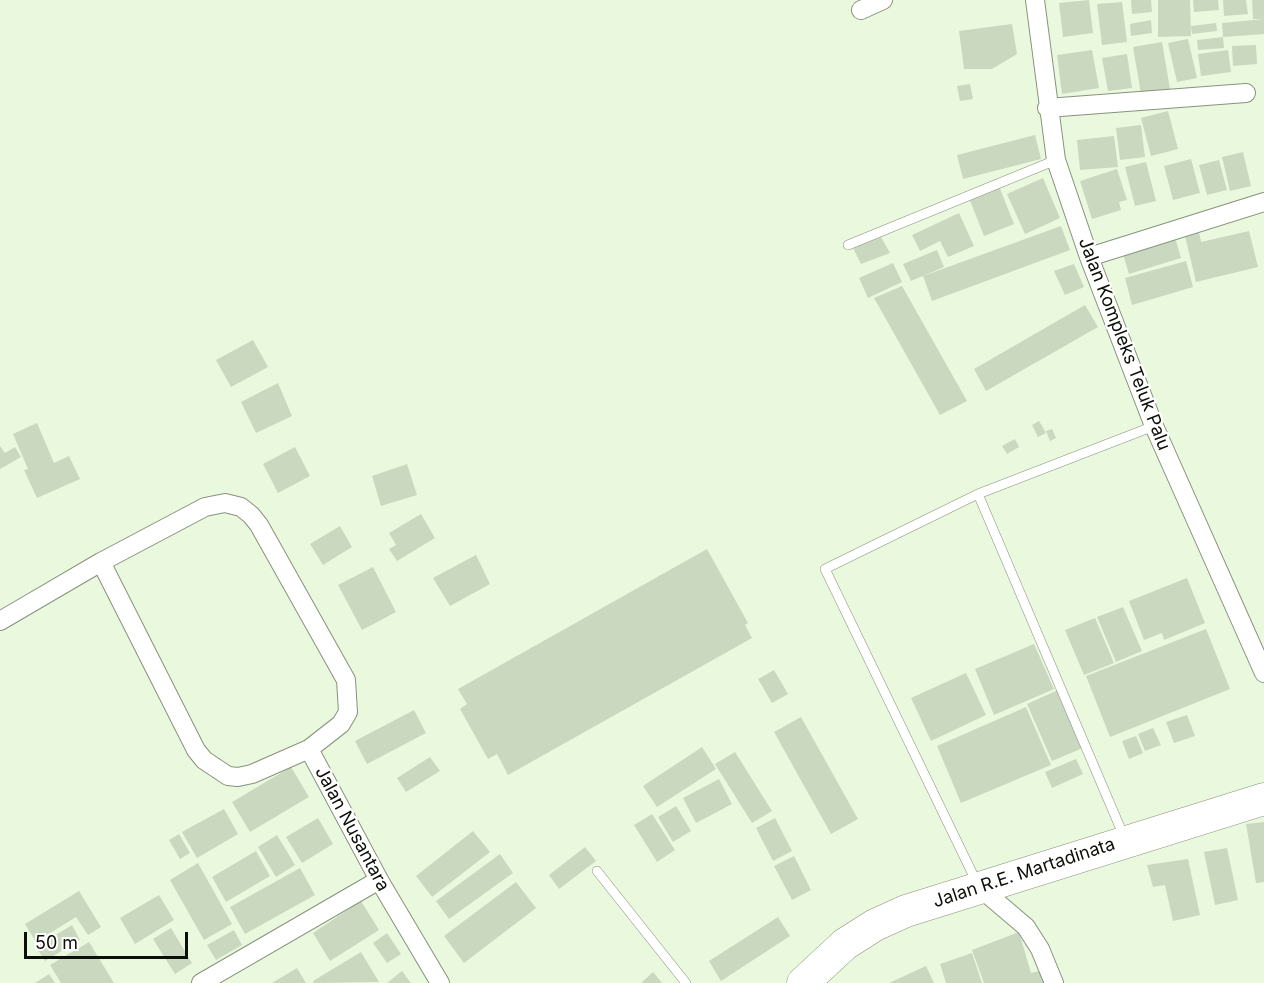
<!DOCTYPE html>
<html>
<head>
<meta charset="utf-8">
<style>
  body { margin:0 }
  #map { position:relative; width:1264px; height:983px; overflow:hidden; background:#eaf8de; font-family:Inter,sans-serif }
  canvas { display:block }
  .scale { position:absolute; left:24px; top:932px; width:164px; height:27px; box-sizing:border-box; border:3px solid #0b0f07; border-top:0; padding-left:8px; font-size:18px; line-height:21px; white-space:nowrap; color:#0b0f07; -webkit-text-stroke:4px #fff; paint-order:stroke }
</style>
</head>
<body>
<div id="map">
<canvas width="1264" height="983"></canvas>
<div class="scale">50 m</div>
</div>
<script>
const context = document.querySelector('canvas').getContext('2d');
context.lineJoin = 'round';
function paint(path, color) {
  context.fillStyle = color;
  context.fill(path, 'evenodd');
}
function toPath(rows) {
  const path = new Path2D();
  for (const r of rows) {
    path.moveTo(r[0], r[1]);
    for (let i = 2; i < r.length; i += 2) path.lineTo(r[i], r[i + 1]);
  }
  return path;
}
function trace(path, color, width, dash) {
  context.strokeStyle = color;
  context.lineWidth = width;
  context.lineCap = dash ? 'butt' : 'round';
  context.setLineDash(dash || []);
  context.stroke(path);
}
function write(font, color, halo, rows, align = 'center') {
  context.font = font + ' Inter,sans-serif';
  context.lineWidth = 4.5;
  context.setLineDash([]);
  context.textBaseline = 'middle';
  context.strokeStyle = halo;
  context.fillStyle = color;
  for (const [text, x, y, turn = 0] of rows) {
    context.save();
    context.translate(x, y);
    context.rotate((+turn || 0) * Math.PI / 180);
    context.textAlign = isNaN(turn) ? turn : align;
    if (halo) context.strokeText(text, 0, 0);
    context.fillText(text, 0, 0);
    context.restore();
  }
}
paint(toPath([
  [1089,0,1093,33,1063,37,1059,3],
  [1131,0,1151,0,1152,12,1132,14],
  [1158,0,1190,0,1191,36,1158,37],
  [1193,0,1218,0,1219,10,1194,12],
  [1223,0,1246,0,1248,14,1224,16],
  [1252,0,1264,0,1264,19,1253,19],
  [1122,2,1127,42,1102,45,1097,4],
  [1264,19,1264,34,1223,37,1222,23],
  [1151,20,1152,33,1131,36,1130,24],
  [1216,23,1217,31,1192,34,1191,26],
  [1012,24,1017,54,992,69,964,69,959,31],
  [1223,37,1224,48,1198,50,1197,40],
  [1188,39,1197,78,1177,82,1168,43],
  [1162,42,1170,89,1141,94,1133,47],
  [1256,45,1257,64,1233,66,1232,46],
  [1092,50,1099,88,1062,94,1057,55],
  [1228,50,1231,72,1201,76,1198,54],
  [1127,54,1132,88,1108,91,1102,58],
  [970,84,973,99,960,101,957,86],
  [1168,111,1178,149,1151,156,1141,118],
  [1141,125,1145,157,1120,160,1116,128],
  [1035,135,1041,159,963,179,957,155],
  [1114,136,1118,167,1080,170,1077,140],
  [1243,152,1251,186,1230,191,1222,157],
  [1191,159,1200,193,1173,200,1164,166],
  [1219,160,1227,190,1207,195,1199,165],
  [1146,162,1156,201,1135,206,1125,167],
  [1117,169,1127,200,1119,202,1121,210,1092,219,1080,181],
  [1043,178,1060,218,1025,234,1007,194],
  [999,186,1014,224,984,236,969,198],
  [959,213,974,246,948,257,940,241,920,251,912,235],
  [1061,226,1070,250,932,301,923,276],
  [1249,231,1258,267,1196,282,1185,236,1199,232,1201,242],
  [1174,234,1181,258,1129,274,1122,251],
  [881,237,890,253,861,264,853,248],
  [937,250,944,267,911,281,903,264],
  [1186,261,1193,287,1132,305,1125,278],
  [893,263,902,282,868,298,859,278],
  [1074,264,1084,287,1065,295,1054,271],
  [902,286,967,401,940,415,874,298],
  [1085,305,1098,327,986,391,974,369],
  [253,340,268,367,231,387,216,360],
  [278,383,292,416,256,433,241,402],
  [1039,421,1046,433,1038,437,1032,425],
  [37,423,54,463,69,456,80,479,37,498,24,470,28,469,13,434],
  [1052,429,1056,438,1050,441,1046,431],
  [1015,439,1019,447,1007,454,1002,446],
  [0,446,5,453,15,447,21,457,0,469],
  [295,447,310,476,278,493,263,464],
  [407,464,417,495,381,506,372,476],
  [421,514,435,538,397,561,389,549,396,545,389,533],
  [340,526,352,547,323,565,310,544],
  [707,549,748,623,745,625,752,638,508,775,497,754,488,759,460,709,467,704,458,689],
  [476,555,490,584,450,606,433,578],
  [373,567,396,612,362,630,338,585],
  [1187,578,1205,623,1164,640,1162,633,1144,640,1129,601],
  [1123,607,1142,651,1116,662,1097,617],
  [1095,618,1114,663,1084,675,1065,630],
  [1206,629,1230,689,1110,737,1086,676],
  [1034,644,1054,689,994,715,975,669],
  [774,670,788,694,772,703,758,679],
  [966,673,986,715,931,741,911,698],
  [1058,690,1083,748,1052,761,1027,704],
  [1026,707,1051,765,961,803,937,746],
  [414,710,426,733,367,764,355,741],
  [1187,715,1195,736,1174,743,1166,722],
  [801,717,858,819,831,834,774,732],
  [1153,728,1161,745,1145,751,1138,734],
  [1136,736,1143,753,1129,759,1122,741],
  [702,747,716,769,657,807,643,786],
  [735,752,772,811,752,823,715,764],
  [430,757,440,771,406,792,397,778],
  [1076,759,1083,774,1052,788,1045,772],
  [291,767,309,797,250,832,232,802],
  [719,779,732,804,696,823,683,798],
  [676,806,691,831,673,842,658,817],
  [224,809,238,834,197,858,182,832],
  [652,814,675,850,657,862,634,825],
  [318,818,333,844,302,863,286,837],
  [775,818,792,851,773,861,756,828],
  [1264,822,1264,882,1256,883,1246,824],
  [473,831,490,852,432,897,416,876],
  [179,834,190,853,180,859,169,840],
  [277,835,295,865,276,877,258,847],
  [585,847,596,861,559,889,549,875],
  [1227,848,1238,900,1215,905,1204,852],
  [256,851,270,876,226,902,212,877],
  [500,854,513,873,449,919,436,901],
  [794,856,811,890,792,900,774,866],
  [1188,859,1200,915,1173,921,1165,885,1153,887,1147,865],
  [198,863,232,924,204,940,170,880],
  [300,868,315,895,245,934,230,907],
  [516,882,536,908,464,963,444,936],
  [79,891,101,927,88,935,76,917,36,942,25,924],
  [159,895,174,920,135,944,120,918],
  [361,901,379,930,330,961,313,933],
  [778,917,790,936,721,981,709,961],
  [72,925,80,940,45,961,36,947],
  [171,928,192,963,175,974,153,939],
  [234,930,242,945,216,960,207,945],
  [1019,932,1031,973,1040,971,1045,983,984,983,972,950],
  [387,933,401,954,387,963,373,943],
  [89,942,114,983,61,983,50,965],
  [361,952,379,982,314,983,313,981],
  [972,953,982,983,946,983,940,964],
  [926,966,934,983,889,983],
  [297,968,306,983,272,983],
  [402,971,411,983,387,983],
  [653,972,662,983,641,983],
  [49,974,55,983,35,983]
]), '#cbd8c0');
const lane = toPath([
  [848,245,1056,160],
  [978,494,1125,839],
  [597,871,686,983],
  [977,883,825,569,978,494,1154,426]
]);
const street = toPath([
  [1035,0,1056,160,1089,257,1154,426,1264,673],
  [861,10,883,0],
  [1047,108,1246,93],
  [1089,257,1264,202],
  [101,562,196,750,204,760,228,776,238,777,252,774,309,749,379,880,440,983],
  [0,621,101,562,205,507,225,503,241,507,251,515,259,525,346,680,348,712,341,724,309,749],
  [979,887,1026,927,1040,949,1054,983],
  [201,983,379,880]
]);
const highway = toPath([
  [803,983,845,944,875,925,906,911,1264,799]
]);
trace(lane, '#87937c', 10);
trace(street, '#87937c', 20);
trace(highway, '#87937c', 33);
trace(lane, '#fff', 9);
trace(street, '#fff', 18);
trace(highway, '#fff', 32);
write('18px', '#0b0f07', '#fff', [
  ["Jalan Kompleks Teluk Palu",1124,344,69],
  ["Jalan Nusantara",352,829,62],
  ["Jalan R.E. Martadinata",1024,873,-18]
]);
</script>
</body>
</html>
